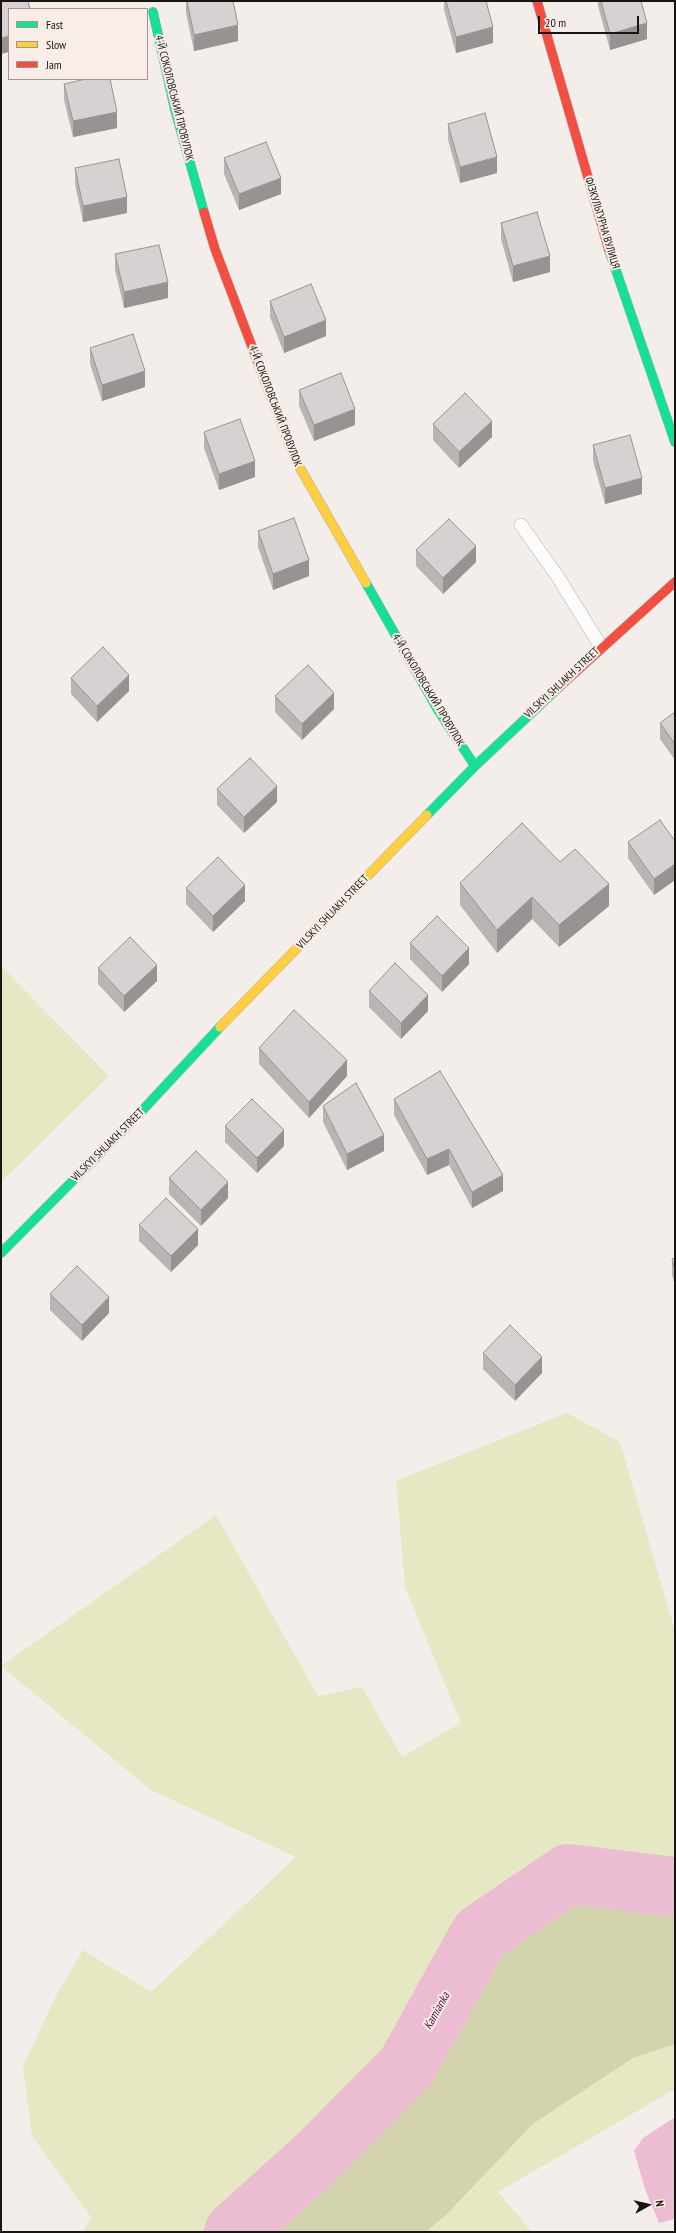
<!DOCTYPE html>
<html>
<head>
<meta charset="utf-8">
<style>
  body { margin:0 }
  #map { position:relative; width:676px; height:2233px; overflow:hidden; background:#f4eeeb; font-family:"PT Sans Narrow",sans-serif }
  canvas { display:block }
  .frame { position:absolute; inset:0; border:2px solid #191513; pointer-events:none }
  .legend { position:absolute; left:8px; top:8px; width:140px; height:72px; box-sizing:border-box; background:#f8ede7; border:1px solid #9f9792; margin:0; padding:5px 7px; list-style:none; font-size:12px; color:#191513 }
  .legend li { display:flex; align-items:center; gap:8px; height:20px }
  .legend b { width:20px; border:1px solid #9f9792 }
  .north { position:absolute; left:628px; top:2185px; width:40px; height:40px; -webkit-text-stroke:3px #f8ede7; paint-order:stroke; rotate:82deg; font-size:11px; font-weight:700; line-height:16px; text-align:center; color:#191513 }
  .north::after { content:''; display:block; margin:auto; width:14px; height:18px; background:#191513; clip-path:polygon(50% 0,100% 100%,50% 72%,0 100%) }
  .scale { position:absolute; left:538px; top:16px; width:101px; height:18px; box-sizing:border-box; border:2px solid #191513; border-top:0; padding-left:5px; font-size:12px; line-height:14px; white-space:nowrap; color:#191513; -webkit-text-stroke:3px #f8ede7; paint-order:stroke }
</style>
</head>
<body>
<div id="map">
<canvas width="676" height="2233"></canvas>
<div class="frame"></div>
<ul class="legend">
<li><b style="height:5px;background:#16e098"></b>Fast</li>
<li><b style="height:5px;background:#ffcf43"></b>Slow</li>
<li><b style="height:5px;background:#f24e42"></b>Jam</li>
</ul>
<div class="north">N</div>
<div class="scale">20 m</div>
</div>
<script>
const context = document.querySelector('canvas').getContext('2d');
context.lineJoin = 'round';
function paint(path, color) {
  context.fillStyle = color;
  context.fill(path, 'evenodd');
}
function toPath(rows) {
  const path = new Path2D();
  for (const r of rows) {
    path.moveTo(r[0], r[1]);
    for (let i = 2; i < r.length; i += 2) path.lineTo(r[i], r[i + 1]);
  }
  return path;
}
function trace(path, color, width, dash) {
  context.strokeStyle = color;
  context.lineWidth = width;
  context.lineCap = dash ? 'butt' : 'round';
  context.setLineDash(dash || []);
  context.stroke(path);
}
function write(font, color, halo, rows, align = 'center') {
  context.font = font + ' "PT Sans Narrow",sans-serif';
  context.lineWidth = 4;
  context.setLineDash([]);
  context.textBaseline = 'middle';
  context.strokeStyle = halo;
  context.fillStyle = color;
  for (const [text, x, y, turn = 0] of rows) {
    context.save();
    context.translate(x, y);
    context.rotate((+turn || 0) * Math.PI / 180);
    context.textAlign = isNaN(turn) ? turn : align;
    if (halo) context.strokeText(text, 0, 0);
    context.fillText(text, 0, 0);
    context.restore();
  }
}
paint(toPath([
  [1,966,109,1076,1,1182],
  [567,1413,620,1442,675,1631,675,1887,568,1874,480,1934,407,2066,317,2157,234,2232,83,2232,91,2217,32,2136,23,2066,57,1994,83,1950,151,1992,296,1857,151,1790,1,1666,216,1515,318,1696,362,1687,402,1757,461,1723,405,1587,396,1481],
  [675,2044,675,2089,498,2192,532,2232,426,2232,445,2216,533,2124,633,2058]
]), '#e6e7c3');
paint(toPath([
  [568,1874,675,1887,675,2044,633,2058,533,2124,445,2216,426,2232,234,2232,317,2157,407,2066,480,1934]
]), '#d3d4ae');
paint(toPath([
  [675,2117,675,2219,659,2223,645,2189,634,2151,643,2138]
]), '#ecbdd2');
trace(toPath([
  [234,2232,317,2157,407,2066,480,1934,568,1874,675,1887]
]), '#ecbdd2', 60);
const lane = toPath([
  [521,525,558,577,601,647]
]);
const fast = toPath([
  [153,12,175,110,204,212],
  [609,250,675,442],
  [366,583,438,710,475,766],
  [427,815,475,766,558,688],
  [1,1253,138,1115,220,1027]
]);
const slow = toPath([
  [265,381,296,461,366,583],
  [220,1027,427,815]
]);
const jam = toPath([
  [537,1,609,250],
  [204,212,215,249,265,381],
  [558,688,675,582]
]);
trace(lane, '#b1adaa', 14);
trace(fast, '#b1adaa', 10);
trace(slow, '#b1adaa', 10);
trace(jam, '#b1adaa', 10);
trace(lane, '#fdfcfc', 13);
trace(fast, '#16e098', 9);
trace(slow, '#ffcf43', 9);
trace(jam, '#f24e42', 9);
paint(toPath([
  [186,1,233,1,238,41,194,51,186,13],
  [444,1,486,1,493,43,456,53,444,10],
  [598,1,641,1,647,39,610,50,598,6],
  [64,84,117,128,73,137,64,100],
  [448,124,497,173,460,183,448,140],
  [224,158,281,194,239,210,224,174],
  [75,168,127,213,83,222,75,184],
  [501,223,550,272,513,282,501,239],
  [115,254,168,298,124,308,115,270],
  [270,301,326,336,284,353,270,317],
  [90,348,145,387,102,401,90,364],
  [299,390,355,425,314,441,299,406],
  [433,424,492,437,459,468,433,440],
  [204,432,255,477,219,490,204,448],
  [593,445,642,494,605,504,593,461],
  [258,531,309,576,273,590,258,547],
  [416,550,476,562,443,594,416,566],
  [71,678,129,691,97,722,71,694],
  [275,696,334,709,302,740,275,712],
  [675,712,675,760,660,739,660,723],
  [217,789,277,802,244,833,217,805],
  [675,841,675,880,654,895,628,858,628,842],
  [560,862,609,906,559,947,532,919,497,953,460,905,460,883],
  [186,888,245,901,213,932,186,904],
  [410,943,469,964,442,992,410,959],
  [98,968,157,981,124,1012,98,984],
  [369,991,428,1011,401,1039,369,1007],
  [259,1048,347,1076,309,1118,259,1064],
  [394,1099,503,1191,472,1208,449,1165,427,1175,394,1115],
  [323,1106,384,1151,347,1170,323,1122],
  [225,1126,284,1146,257,1173,225,1142],
  [169,1178,228,1198,201,1226,169,1194],
  [139,1225,198,1245,171,1272,139,1241],
  [675,1258,675,1286,672,1275,672,1259],
  [50,1294,109,1313,82,1341,50,1310],
  [483,1353,542,1373,515,1401,483,1369]
]), '#b9b5b4');
paint(toPath([
  [647,23,647,39,610,50,610,34],
  [238,25,238,41,194,51,194,35],
  [493,27,493,43,456,53,456,37],
  [9,36,9,52,1,54,1,38],
  [117,112,117,128,73,137,73,121],
  [497,157,497,173,460,183,460,167],
  [281,178,281,194,239,210,239,194],
  [127,197,127,213,83,222,83,206],
  [550,256,550,272,513,282,513,266],
  [168,282,168,298,124,308,124,292],
  [326,320,326,336,284,353,284,337],
  [145,371,145,387,102,401,102,385],
  [355,409,355,425,314,441,314,425],
  [492,421,492,437,459,468,459,452],
  [255,461,255,477,219,490,219,474],
  [642,478,642,494,605,504,605,488],
  [476,546,476,562,443,594,443,578],
  [309,560,309,576,273,590,273,574],
  [129,675,129,691,97,722,97,706],
  [334,693,334,709,302,740,302,724],
  [277,786,277,802,244,833,244,817],
  [675,864,675,880,654,895,654,879],
  [609,884,609,906,559,947,559,925],
  [245,885,245,901,213,932,213,916],
  [532,897,532,919,497,953,497,930],
  [469,948,469,964,442,992,442,976],
  [157,965,157,981,124,1012,124,996],
  [428,995,428,1011,401,1039,401,1023],
  [347,1060,347,1076,309,1118,309,1102],
  [284,1130,284,1146,257,1173,257,1158],
  [384,1135,384,1151,347,1170,347,1154],
  [449,1149,449,1165,427,1175,427,1159],
  [503,1175,503,1191,472,1208,472,1192],
  [228,1182,228,1198,201,1226,201,1210],
  [198,1229,198,1245,171,1272,171,1256],
  [109,1297,109,1313,82,1341,82,1325],
  [542,1357,542,1373,515,1401,515,1385]
]), '#969392');
const building = toPath([
  [1,1,28,1,30,9,9,9,9,36,1,38,1,1],
  [187,1,233,1,238,25,194,35,187,1],
  [446,1,486,1,493,27,456,37,446,1],
  [601,1,641,1,647,23,610,34,601,1],
  [86,79,110,79,117,112,73,121,64,84,86,79],
  [485,113,497,157,460,167,448,124,485,113],
  [266,142,281,178,239,194,224,158,266,142],
  [119,159,127,197,83,206,75,168,119,159],
  [537,212,550,256,513,266,501,223,537,212],
  [159,245,168,282,124,292,115,254,159,245],
  [311,284,326,320,284,337,270,301,311,284],
  [133,334,145,371,102,385,90,348,133,334],
  [341,373,355,409,314,425,299,390,341,373],
  [465,393,492,421,459,452,433,424,465,393],
  [240,419,255,461,219,474,204,432,240,419],
  [630,435,642,478,605,488,593,445,630,435],
  [294,518,309,560,273,574,258,531,294,518],
  [449,519,476,546,443,578,416,550,449,519],
  [103,647,129,675,97,706,71,678,103,647],
  [308,665,334,693,302,724,275,696,308,665],
  [675,712,675,744,660,723,675,712],
  [250,758,277,786,244,817,217,789,250,758],
  [660,820,675,841,675,864,654,879,628,842,660,820],
  [522,823,560,862,575,849,609,884,559,925,532,897,497,930,460,883,522,823],
  [218,857,245,885,213,916,186,888,218,857],
  [437,916,469,948,442,976,410,943,437,916],
  [130,937,157,965,124,996,98,968,130,937],
  [395,963,428,995,401,1023,369,991,395,963],
  [294,1010,347,1060,309,1102,259,1048,294,1010],
  [440,1071,503,1175,472,1192,449,1149,427,1159,394,1099,440,1071],
  [356,1083,384,1135,347,1154,323,1106,356,1083],
  [252,1099,284,1130,257,1158,225,1126,252,1099],
  [196,1151,228,1182,201,1210,169,1178,196,1151],
  [166,1198,198,1229,171,1256,139,1225,166,1198],
  [675,1258,675,1270,672,1259,675,1258],
  [77,1266,109,1297,82,1325,50,1294,77,1266],
  [510,1325,542,1357,515,1385,483,1353,510,1325]
]);
paint(building, '#d7d2d1');
trace(building, '#969392', 1);
write('11px', '#191513', '#f8ede7', [
  ["4-Й СОКОЛОВСЬКИЙ ПРОВУЛОК",174,98,76],
  ["ФІЗКУЛЬТУРНА ВУЛИЦЯ",602,223,73],
  ["4-Й СОКОЛОВСЬКИЙ ПРОВУЛОК",275,406,69],
  ["VILSKYI SHLIAKH STREET",562,683,-43],
  ["4-Й СОКОЛОВСЬКИЙ ПРОВУЛОК",428,690,59],
  ["VILSKYI SHLIAKH STREET",333,912,-46],
  ["VILSKYI SHLIAKH STREET",108,1145,-45]
]);
write('italic 12px', '#580b3b', '#f8ede7', [
  ["Kamianka",437,2011,-61]
]);
</script>
</body>
</html>
